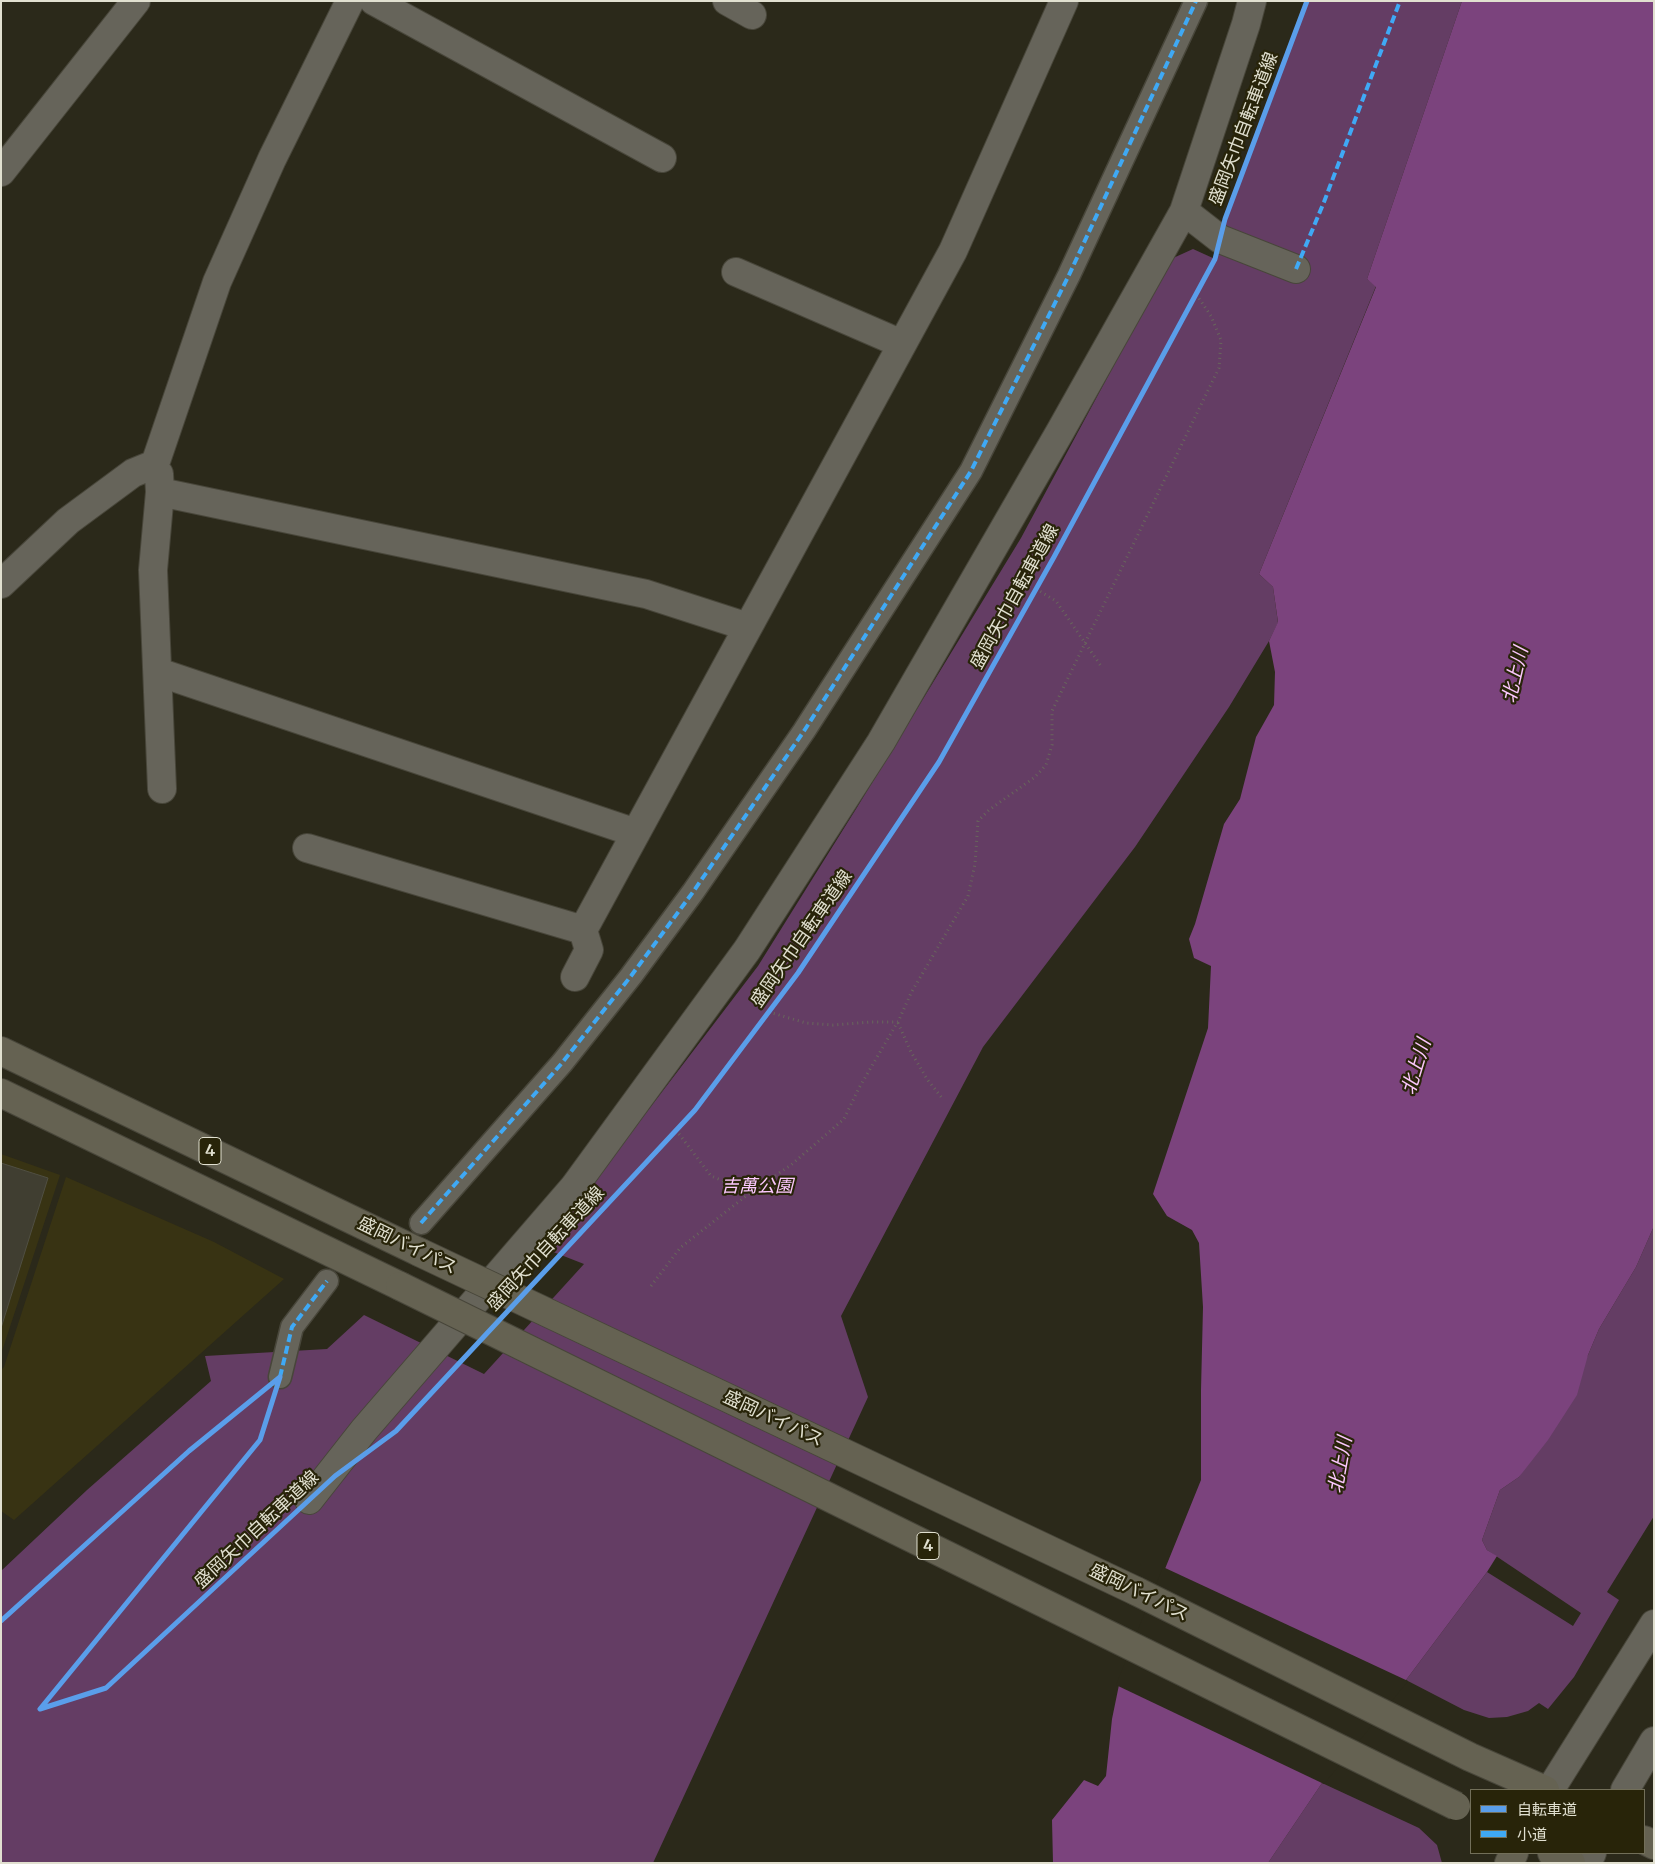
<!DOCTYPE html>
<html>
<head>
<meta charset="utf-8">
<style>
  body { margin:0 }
  #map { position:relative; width:1655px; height:1864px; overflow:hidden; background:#2b291a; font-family:Merriweather,"Noto Sans JP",serif }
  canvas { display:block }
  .frame { position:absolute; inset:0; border:2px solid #e1e0d0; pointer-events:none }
  .legend { position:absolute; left:1470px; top:1789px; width:175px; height:65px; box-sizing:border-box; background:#282409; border:1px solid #726f59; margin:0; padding:6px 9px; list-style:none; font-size:15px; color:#e1e0d0 }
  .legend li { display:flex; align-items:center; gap:10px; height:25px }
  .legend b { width:25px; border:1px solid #726f59 }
</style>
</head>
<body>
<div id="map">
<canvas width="1655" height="1864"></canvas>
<div class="frame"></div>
<ul class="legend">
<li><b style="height:6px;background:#5a9eea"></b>自転車道</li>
<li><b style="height:6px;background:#3fa9f5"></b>小道</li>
</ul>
</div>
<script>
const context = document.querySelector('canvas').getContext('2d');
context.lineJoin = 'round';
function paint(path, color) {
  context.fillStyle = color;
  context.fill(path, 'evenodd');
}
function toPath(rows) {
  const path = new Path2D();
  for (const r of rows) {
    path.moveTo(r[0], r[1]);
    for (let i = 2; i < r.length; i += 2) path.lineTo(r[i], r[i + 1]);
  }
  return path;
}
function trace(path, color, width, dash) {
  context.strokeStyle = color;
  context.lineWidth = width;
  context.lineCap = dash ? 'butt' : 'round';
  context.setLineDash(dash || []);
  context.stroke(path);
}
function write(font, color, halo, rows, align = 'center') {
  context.font = font + ' Merriweather,"Noto Sans JP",serif';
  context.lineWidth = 4.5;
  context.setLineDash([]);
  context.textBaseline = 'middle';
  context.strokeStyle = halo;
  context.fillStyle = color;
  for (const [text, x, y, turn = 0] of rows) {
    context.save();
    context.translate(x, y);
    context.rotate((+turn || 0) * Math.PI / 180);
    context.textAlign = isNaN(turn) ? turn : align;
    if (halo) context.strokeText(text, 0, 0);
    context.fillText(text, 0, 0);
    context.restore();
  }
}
paint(toPath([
  [1,1154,60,1175,1,1354],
  [66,1177,214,1242,284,1279,14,1520,1,1511,1,1370,4,1367]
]), '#383313');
paint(toPath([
  [1307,1,1462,1,1367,279,1376,286,1259,574,1273,587,1278,623,1269,641,1229,707,1135,847,983,1047,841,1316,868,1397,653,1863,1,1863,1,1571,87,1490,211,1381,205,1356,327,1349,364,1315,484,1374,584,1264,543,1248,758,966,856,809,1021,538,1171,259,1193,249,1215,259,1225,219],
  [1654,1226,1654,1516,1607,1592,1619,1600,1574,1677,1548,1709,1539,1703,1528,1711,1507,1717,1489,1718,1464,1710,1406,1680,1487,1572,1573,1626,1581,1613,1487,1550,1482,1540,1500,1490,1519,1477,1588,1355,1599,1329,1636,1267],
  [1322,1783,1419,1828,1437,1845,1442,1863,1268,1863]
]), '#643d64');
paint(toPath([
  [1462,1,1654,1,1654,1226,1636,1267,1599,1329,1588,1355,1577,1395,1548,1440,1519,1477,1500,1490,1482,1540,1487,1550,1497,1556,1487,1572,1406,1680,1322,1783,1268,1863,1053,1863,1052,1820,1084,1780,1098,1786,1106,1776,1112,1719,1120,1680,1201,1480,1201,1390,1203,1307,1199,1243,1192,1230,1167,1216,1153,1194,1208,1028,1211,966,1194,958,1189,939,1195,924,1224,824,1240,799,1256,737,1274,705,1275,672,1269,641,1278,622,1273,587,1259,574,1376,287,1367,279]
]), '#7b437d');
paint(toPath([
  [1163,1567,1333,1646,1408,1681,1324,1784,1116,1685]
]), '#2b291a');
const building = toPath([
  [1,1163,48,1178,1,1328,1,1163]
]);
paint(building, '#403e31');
trace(building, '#504f42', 1);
const pedestrian = toPath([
  [421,1223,562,1063,631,976,693,892,804,731,971,471,1069,275,1196,1],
  [280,1377,292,1327,327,1281]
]);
const minor = toPath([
  [374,1,662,158],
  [727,1,752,15],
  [1252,1,1246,24,1184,211,1220,239,1296,269],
  [1,172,136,1],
  [736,272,902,344],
  [159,474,160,492,153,570,162,789],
  [160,492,646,594,748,627],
  [1,584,68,521,133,473,155,464,217,282,272,159,350,1],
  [158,672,636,833],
  [307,848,583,930,589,950,575,977],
  [583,930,953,251,1064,1],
  [309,1500,364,1430,574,1187,747,950,881,742,1061,430,1184,211],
  [1550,1790,1654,1624]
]);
const tertiary = toPath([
  [1625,1790,1654,1741],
  [1587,1863,1592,1853]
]);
const trunk = toPath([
  [1,1051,419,1252],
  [1,1093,400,1286],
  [1136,1591,1470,1757,1545,1790],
  [1644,1840,1654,1845],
  [1552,1853,1571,1863],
  [1509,1863,1514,1853]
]);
trace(pedestrian, '#48463a', 25);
trace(minor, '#48463a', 30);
trace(tertiary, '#48463a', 30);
trace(trunk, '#48463a', 30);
trace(toPath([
  [1036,589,1056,601,1101,666],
  [769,1012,806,1023,833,1025,871,1022,898,1022,911,993,968,896,975,864,978,821,989,810,1035,777,1046,765,1052,745,1052,711,1219,368,1221,340,1211,316,1196,294],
  [898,1023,911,1052,927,1079,942,1098],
  [676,1130,711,1176,751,1192,791,1165,844,1119,859,1088,897,1023],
  [651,1286,680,1248,751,1192]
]), '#68665c', 3, [1, 4]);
trace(pedestrian, '#66645a', 22);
trace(minor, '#66645a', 28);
trace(tertiary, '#66645a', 28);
trace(trunk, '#656252', 28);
const trunkBridge = toPath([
  [419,1252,1136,1591],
  [400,1286,1456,1806]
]);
trace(trunkBridge, '#48463a', 30, []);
trace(trunkBridge, '#656252', 28);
trace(toPath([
  [1296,269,1324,202,1400,1],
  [421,1223,562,1063,631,976,693,892,804,731,971,471,1069,275,1196,1],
  [280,1377,292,1327,327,1281]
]), '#3fa9f5', 4, [8, 4]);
trace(toPath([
  [1,1621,189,1451,280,1377,260,1440,40,1709,106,1688,335,1476,396,1431,695,1110,798,973,939,762,1054,557,1215,259,1225,219,1307,1]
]), '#5a9eea', 5);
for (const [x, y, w] of [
  [210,1151,22],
  [928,1546,22]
]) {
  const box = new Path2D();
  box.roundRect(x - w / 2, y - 13.5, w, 27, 4);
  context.fillStyle = '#282409';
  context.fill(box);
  trace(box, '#e1e0d0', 1);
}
write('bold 16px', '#e1e0d0', null, [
  ["4",210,1151],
  ["4",928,1546]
]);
write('18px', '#e1e0d0', '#282409', [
  ["盛岡矢巾自転車道線",1244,129,-69],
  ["盛岡矢巾自転車道線",1015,597,-61],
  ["盛岡矢巾自転車道線",802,939,-55],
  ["盛岡バイパス",407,1246,26],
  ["盛岡矢巾自転車道線",546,1249,-47],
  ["盛岡バイパス",773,1419,25],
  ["盛岡矢巾自転車道線",257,1530,-43],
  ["盛岡バイパス",1139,1593,26]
]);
write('italic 18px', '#fbc8fe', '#282409', [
  ["吉萬公園",757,1187]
]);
write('italic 19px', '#fcc8fe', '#282409', [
  ["北上川",1516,675,-77],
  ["北上川",1417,1067,-73],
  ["北上川",1341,1465,-80]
]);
</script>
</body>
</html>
